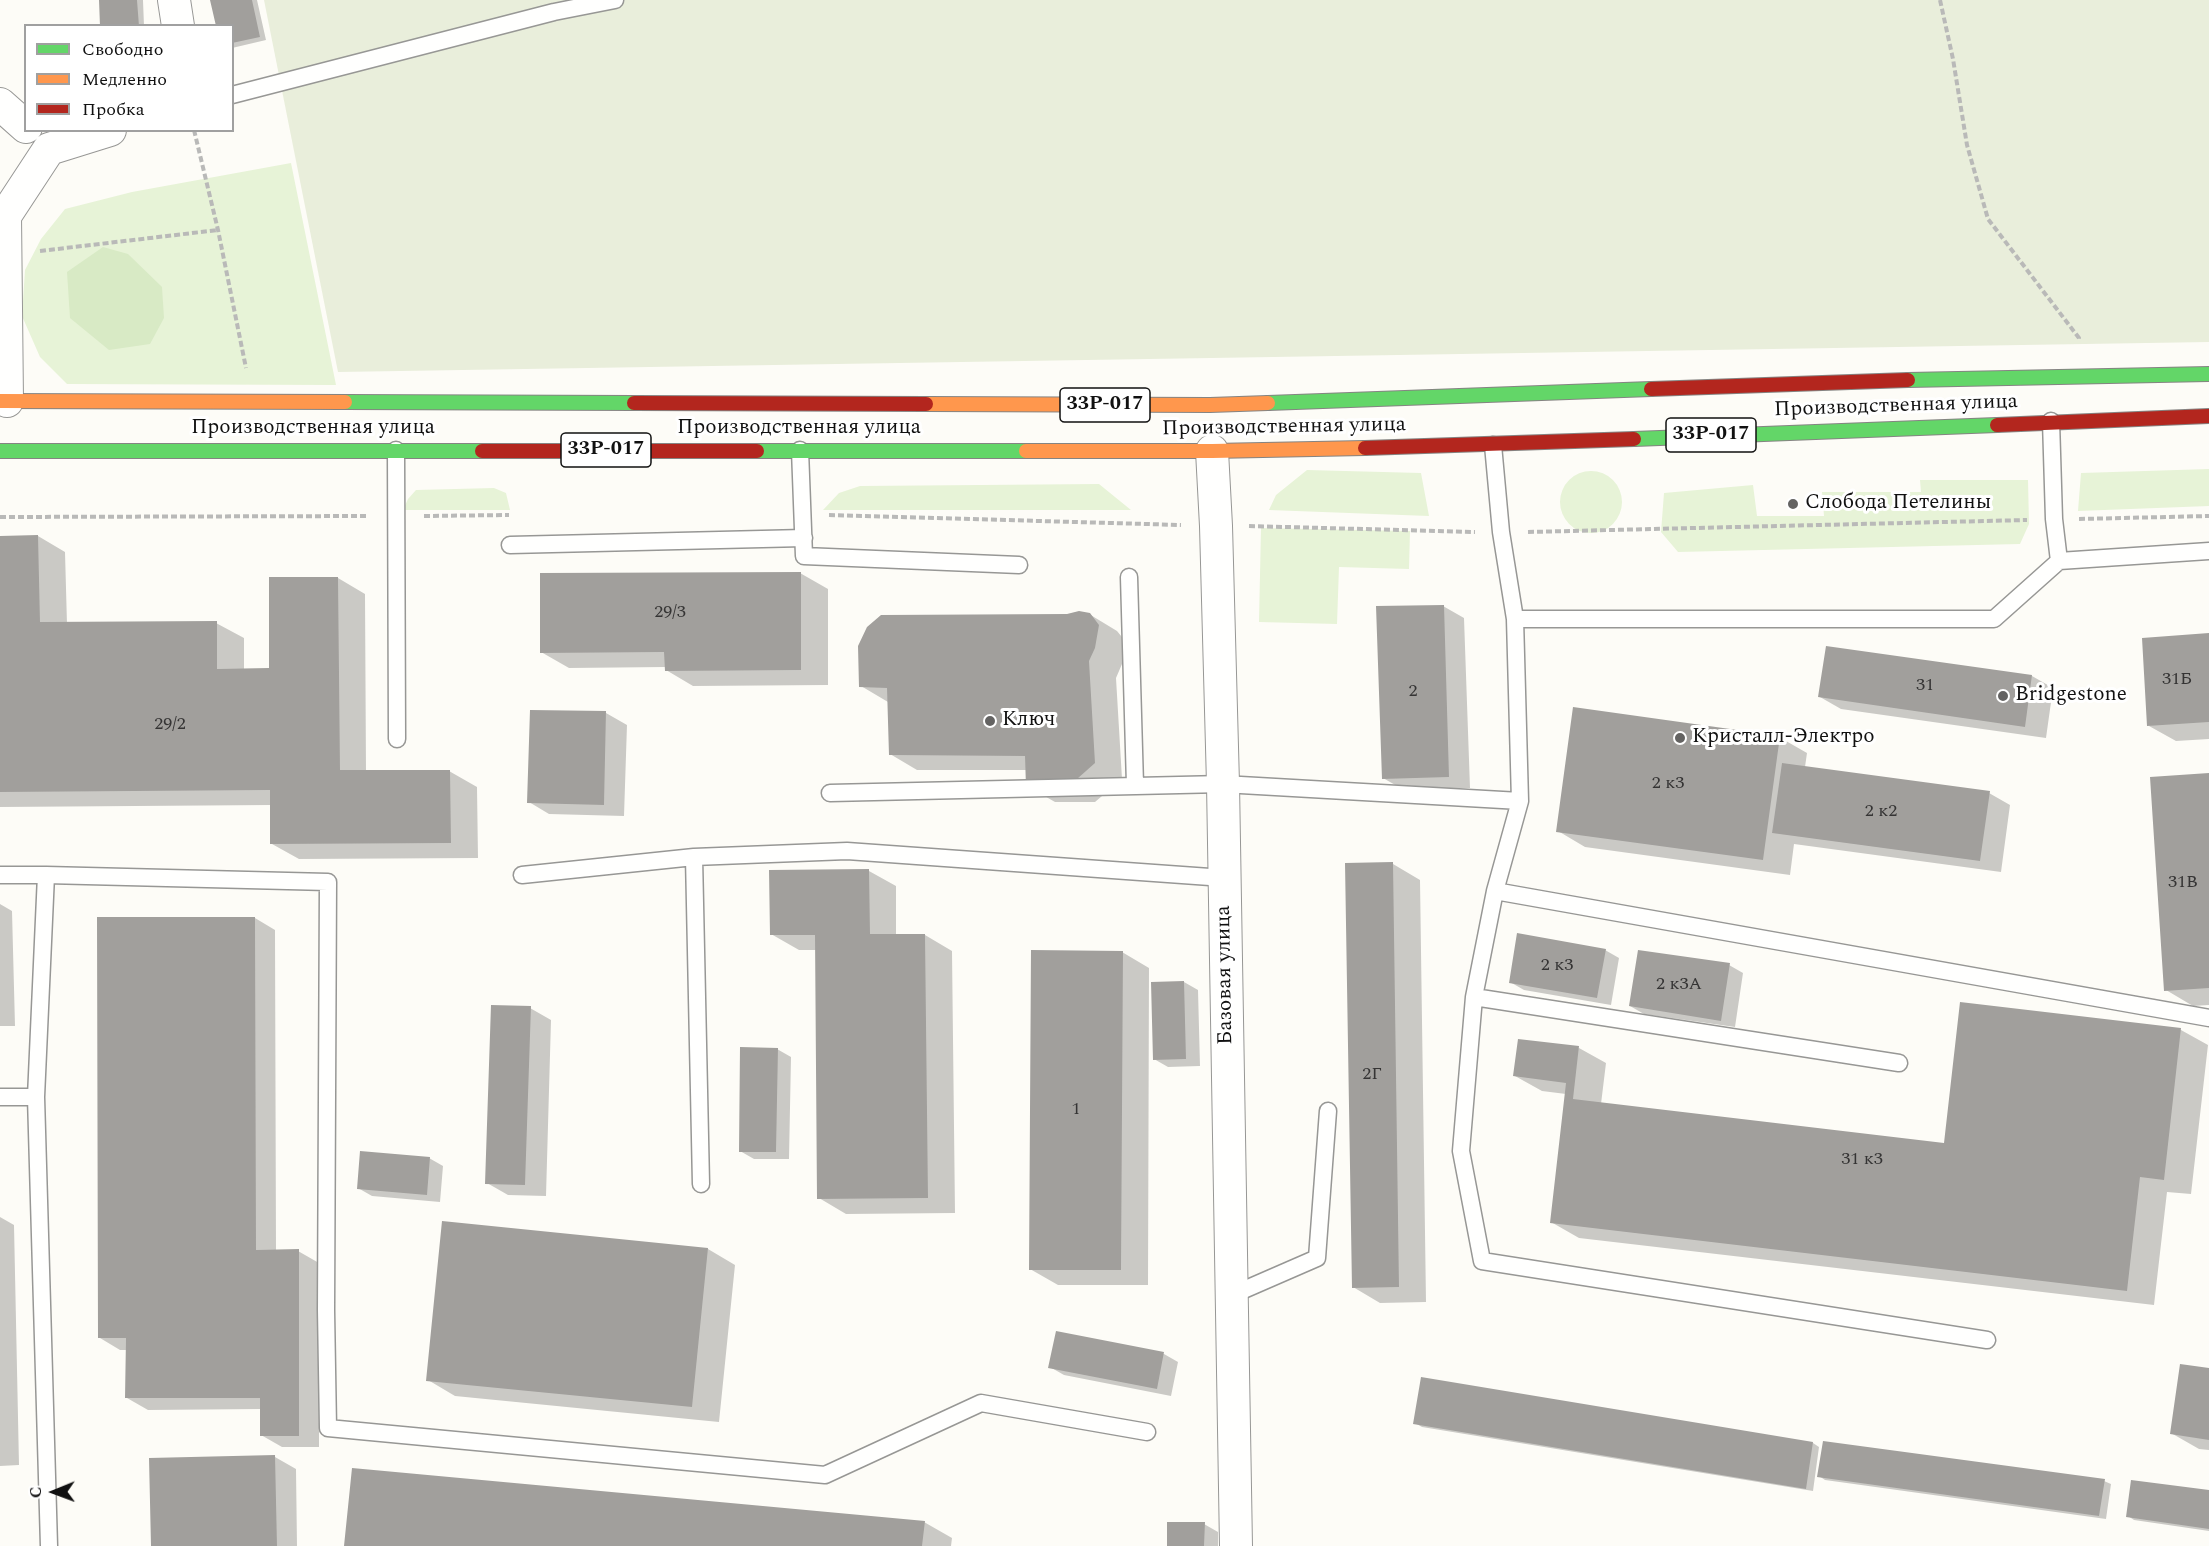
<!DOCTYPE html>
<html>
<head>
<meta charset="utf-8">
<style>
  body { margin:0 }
  #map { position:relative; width:2209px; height:1546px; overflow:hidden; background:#fdfcf7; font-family:Spectral,serif }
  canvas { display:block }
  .legend { position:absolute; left:24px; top:24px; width:210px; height:108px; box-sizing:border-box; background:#fff; border:2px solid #a0a0a0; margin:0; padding:8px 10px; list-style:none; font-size:18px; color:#111 }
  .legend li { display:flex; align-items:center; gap:12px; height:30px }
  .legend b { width:30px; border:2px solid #a0a0a0 }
  .north { position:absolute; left:24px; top:1462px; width:60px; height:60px; -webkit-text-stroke:4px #fff; paint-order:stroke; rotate:269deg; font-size:16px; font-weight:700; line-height:24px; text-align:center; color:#111 }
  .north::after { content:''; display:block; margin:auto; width:21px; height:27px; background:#111; clip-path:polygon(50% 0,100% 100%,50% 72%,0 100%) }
</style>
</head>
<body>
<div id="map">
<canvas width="2209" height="1546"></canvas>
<ul class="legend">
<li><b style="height:8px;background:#63d668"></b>Свободно</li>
<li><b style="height:8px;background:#ff974d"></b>Медленно</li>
<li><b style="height:8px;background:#b3261e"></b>Пробка</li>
</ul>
<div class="north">С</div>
</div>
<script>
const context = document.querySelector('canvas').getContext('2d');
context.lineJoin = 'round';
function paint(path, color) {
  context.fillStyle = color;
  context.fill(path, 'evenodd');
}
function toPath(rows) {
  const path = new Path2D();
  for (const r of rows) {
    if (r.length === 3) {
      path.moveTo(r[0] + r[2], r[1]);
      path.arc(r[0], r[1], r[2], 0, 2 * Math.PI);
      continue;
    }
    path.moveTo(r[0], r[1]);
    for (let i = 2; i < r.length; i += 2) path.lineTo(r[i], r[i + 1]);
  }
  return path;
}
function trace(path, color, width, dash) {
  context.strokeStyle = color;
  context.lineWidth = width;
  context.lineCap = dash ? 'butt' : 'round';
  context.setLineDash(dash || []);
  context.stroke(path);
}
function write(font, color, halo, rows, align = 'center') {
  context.font = font + ' Spectral,serif';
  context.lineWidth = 6;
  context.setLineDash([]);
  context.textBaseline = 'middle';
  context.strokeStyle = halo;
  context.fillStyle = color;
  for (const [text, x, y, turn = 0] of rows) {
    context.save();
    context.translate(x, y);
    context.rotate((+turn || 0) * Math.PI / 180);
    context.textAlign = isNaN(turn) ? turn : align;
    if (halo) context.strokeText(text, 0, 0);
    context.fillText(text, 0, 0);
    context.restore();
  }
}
paint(toPath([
  [291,163,336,385,67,384,40,357,22,316,25,270,41,239,65,209,132,192],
  [2209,469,2209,506,2078,511,2081,473],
  [1307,470,1421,473,1429,516,1269,510,1276,495],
  [1591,502,31],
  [1920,480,2028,480,2029,524,2020,544,1678,552,1661,532,1664,493,1753,485,1757,516,1824,516,1822,492,1921,492],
  [1099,484,1131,510,823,510,839,493,860,486],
  [494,488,506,493,510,510,403,510,408,499,416,490],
  [1261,528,1410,531,1409,569,1339,567,1337,624,1259,622]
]), '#e7f3d7');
paint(toPath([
  [103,247,128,254,162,287,164,318,150,344,109,350,70,318,67,272]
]), '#d8eac5');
paint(toPath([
  [264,0,2209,0,2209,342,338,372]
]), '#e9eedb');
paint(toPath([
  [100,0,143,0,144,26,102,26],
  [212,0,257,0,266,40,232,48,232,26],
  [38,536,65,552,67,624,216,623,244,638,244,670,271,669,338,578,365,594,366,772,449,771,477,787,478,858,299,859,272,844,272,805,0,807,0,537],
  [800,573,828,589,828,685,693,686,666,670,666,667,569,668,541,652],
  [1443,606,1464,618,1470,788,1404,790,1383,778],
  [1089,614,1117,631,1126,642,1122,664,1116,678,1122,779,1095,802,1055,802,1027,786,1027,770,917,770,890,754,888,702,861,686],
  [2209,635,2209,739,2176,741,2149,726],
  [1827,647,2032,676,2053,688,2046,738,1841,709,1820,697],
  [531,711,606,713,627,725,624,816,549,814,529,802],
  [1779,737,1807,753,1805,767,1989,793,2010,805,2001,872,1794,844,1790,875,1585,847,1558,831],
  [2209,775,2209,1005,2193,1006,2166,990],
  [1393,864,1420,880,1426,1302,1380,1303,1353,1287],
  [869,871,896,886,896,936,925,935,952,951,955,1213,846,1214,819,1198,817,950,799,950,771,934],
  [0,904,12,911,15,1026,0,1026],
  [255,918,275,930,276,1251,298,1251,319,1263,319,1447,282,1447,261,1435,261,1409,148,1410,127,1398,127,1350,120,1350,100,1338],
  [1605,950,1619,958,1611,1005,1524,990,1510,982],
  [1122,952,1149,968,1148,1285,1058,1285,1030,1269],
  [1729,965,1743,973,1735,1027,1644,1014,1630,1006],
  [1184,982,1198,990,1200,1066,1168,1067,1154,1059],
  [1961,1004,2181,1030,2208,1045,2191,1194,2167,1192,2154,1305,1579,1238,1551,1222,1566,1094,1542,1091,1515,1076,1579,1048,1606,1063,1601,1104,1945,1145],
  [530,1008,551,1020,546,1196,508,1195,487,1183],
  [777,1049,791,1057,789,1159,754,1159,740,1151],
  [429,1158,443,1166,440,1202,372,1196,358,1188],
  [0,1217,14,1225,19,1465,0,1466],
  [444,1223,708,1249,735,1265,719,1422,455,1396,428,1380],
  [1057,1333,1164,1354,1178,1362,1171,1396,1064,1375,1050,1367],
  [2209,1370,2209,1450,2199,1449,2171,1433],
  [1422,1379,1813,1443,1819,1447,1813,1491,1422,1427,1415,1423],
  [275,1457,296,1469,297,1546,152,1546,150,1459],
  [1819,1476,2104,1481,2111,1484,2106,1519,1825,1480],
  [2209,1492,2209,1531,2134,1520,2128,1516],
  [924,1522,952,1538,951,1546,346,1546],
  [1204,1524,1218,1532,1218,1546,1169,1546]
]), '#0003');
paint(toPath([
  [99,0,137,0,139,26,100,26],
  [210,0,252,0,260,37,232,43,232,26,216,26],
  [38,535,40,622,217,621,217,669,269,668,269,577,338,577,340,770,450,770,451,843,270,844,270,790,0,792,0,536],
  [801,572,801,670,665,671,664,652,540,653,540,573],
  [1444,605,1449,777,1382,779,1376,606],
  [1079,611,1090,613,1099,625,1095,648,1089,661,1095,763,1068,787,1026,787,1025,756,889,755,887,688,859,687,858,646,867,627,881,615,1067,614],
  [2209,633,2209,722,2147,726,2142,638],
  [1826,646,2032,675,2025,727,1818,697],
  [1573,707,1780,736,1763,860,1556,832],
  [530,710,606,711,604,805,527,803],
  [1782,763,1990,791,1980,861,1772,833],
  [2209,773,2209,988,2164,991,2150,777],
  [1393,862,1399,1287,1352,1288,1345,863],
  [869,869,870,934,925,934,928,1198,817,1199,815,935,770,935,769,870],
  [97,917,255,917,256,1250,299,1249,299,1436,260,1436,260,1398,125,1398,126,1338,98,1338],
  [1517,933,1606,949,1597,998,1509,983],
  [1031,950,1123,951,1121,1270,1029,1270],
  [1638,950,1730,963,1721,1021,1629,1006],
  [1184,981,1186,1059,1153,1060,1151,982],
  [1960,1002,2181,1028,2164,1180,2140,1177,2127,1291,1550,1223,1566,1083,1513,1076,1518,1039,1579,1046,1573,1099,1944,1143],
  [491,1005,531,1006,525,1185,485,1184],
  [740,1047,778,1048,776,1152,739,1152],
  [360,1151,430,1157,427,1195,357,1189],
  [442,1221,708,1248,692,1407,426,1381],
  [1056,1331,1164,1352,1157,1389,1048,1368],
  [2180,1364,2209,1368,2209,1440,2170,1434],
  [1421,1377,1813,1442,1806,1489,1413,1424],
  [1823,1441,2105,1479,2099,1516,1817,1477],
  [275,1455,277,1546,151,1546,149,1458],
  [352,1468,925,1521,922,1546,344,1546],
  [2131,1480,2209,1490,2209,1529,2126,1517],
  [1167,1522,1205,1522,1204,1546,1167,1546]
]), '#a19f9c');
const lane = toPath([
  [232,95,554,12,615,0],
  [2051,421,2054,519,2059,561],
  [1493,445,1501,532,1515,619,1520,801],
  [396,450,397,739],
  [800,450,804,556,1019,565],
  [510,545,804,538],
  [1129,577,1135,785],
  [1515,619,1994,619,2059,561,2209,551],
  [830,793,1223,784,1520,801,1495,891,2209,1018],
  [0,875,46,875],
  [522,875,694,857],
  [1495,891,1474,997,1899,1063],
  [1474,997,1461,1151,1482,1261,1987,1340],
  [0,1097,36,1097],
  [701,1184,694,857,847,851,1224,878],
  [1232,1295,1317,1258,1328,1111],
  [49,1546,36,1097,46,875,328,882,326,1310,328,1428,825,1475,981,1403,1147,1432]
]);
const street = toPath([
  [174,0,178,26],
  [0,104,26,127],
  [7,401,5,216,49,149,110,130],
  [1212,451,1216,526,1223,784,1236,1546]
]);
const fast = toPath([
  [1908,380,2209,374],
  [345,402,634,403],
  [1268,403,1651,389],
  [1634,439,1997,425],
  [0,451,482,451],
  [757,451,1026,451]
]);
const slow = toPath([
  [0,401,345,402],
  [926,404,1210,405,1268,403],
  [1026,451,1212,451,1365,448]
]);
const jam = toPath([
  [1651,389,1908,380],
  [634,403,926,404],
  [1997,425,2209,416],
  [1365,448,1634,439],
  [482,451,757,451]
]);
trace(lane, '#979795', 19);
trace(street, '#979795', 34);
trace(fast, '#858482', 16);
trace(slow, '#858482', 16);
trace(jam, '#858482', 16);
trace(toPath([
  [1940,0,1953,59,1967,145,1988,219,2079,338,2079,341],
  [194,130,218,230,246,368],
  [40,251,218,230],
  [829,515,1181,525],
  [424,516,509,515],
  [0,517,368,516],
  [2079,519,2209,516],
  [1249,526,1475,532],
  [1528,532,2027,520]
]), '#b9b9b8', 4, [6, 3]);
trace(lane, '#fffffe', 16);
trace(street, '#fffffe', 32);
trace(fast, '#63d668', 14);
trace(slow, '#ff974d', 14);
trace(jam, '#b3261e', 14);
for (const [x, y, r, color] of [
  [1793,504,6,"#646362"],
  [2003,696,6,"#646362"],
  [990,721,6,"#646362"],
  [1680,738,6,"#646362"]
]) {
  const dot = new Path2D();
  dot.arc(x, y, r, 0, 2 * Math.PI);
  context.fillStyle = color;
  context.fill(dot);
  trace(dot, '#fff', 2);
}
write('18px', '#353434', null, [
  ["29/3",670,613],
  ["31Б",2177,680],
  ["31",1925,686],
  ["2",1413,692],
  ["29/2",170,725],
  ["2 к3",1668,784],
  ["2 к2",1881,812],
  ["31В",2183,883],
  ["2 к3",1557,966],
  ["2 к3А",1679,985],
  ["2Г",1372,1075],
  ["1",1076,1110],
  ["31 к3",1862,1160]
]);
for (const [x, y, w] of [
  [1105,405,90],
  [1711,435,90],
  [606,450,90]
]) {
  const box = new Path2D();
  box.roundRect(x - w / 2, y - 17, w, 34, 4.5);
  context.fillStyle = '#fff';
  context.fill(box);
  trace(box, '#111', 1.5);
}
write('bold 20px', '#111', null, [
  ["33Р-017",1105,405],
  ["33Р-017",1711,435],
  ["33Р-017",606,450]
]);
write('21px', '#111', '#fff', [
  ["Производственная улица",1896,407,-2],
  ["Производственная улица",1284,428,-1],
  ["Производственная улица",313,429],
  ["Производственная улица",799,429],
  ["Базовая улица",1226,975,-91]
]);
write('21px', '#111', '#fff', [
  ["Слобода Петелины",1805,504],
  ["Bridgestone",2015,696],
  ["Ключ",1002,721],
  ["Кристалл-Электро",1692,738]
], 'left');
</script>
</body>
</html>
